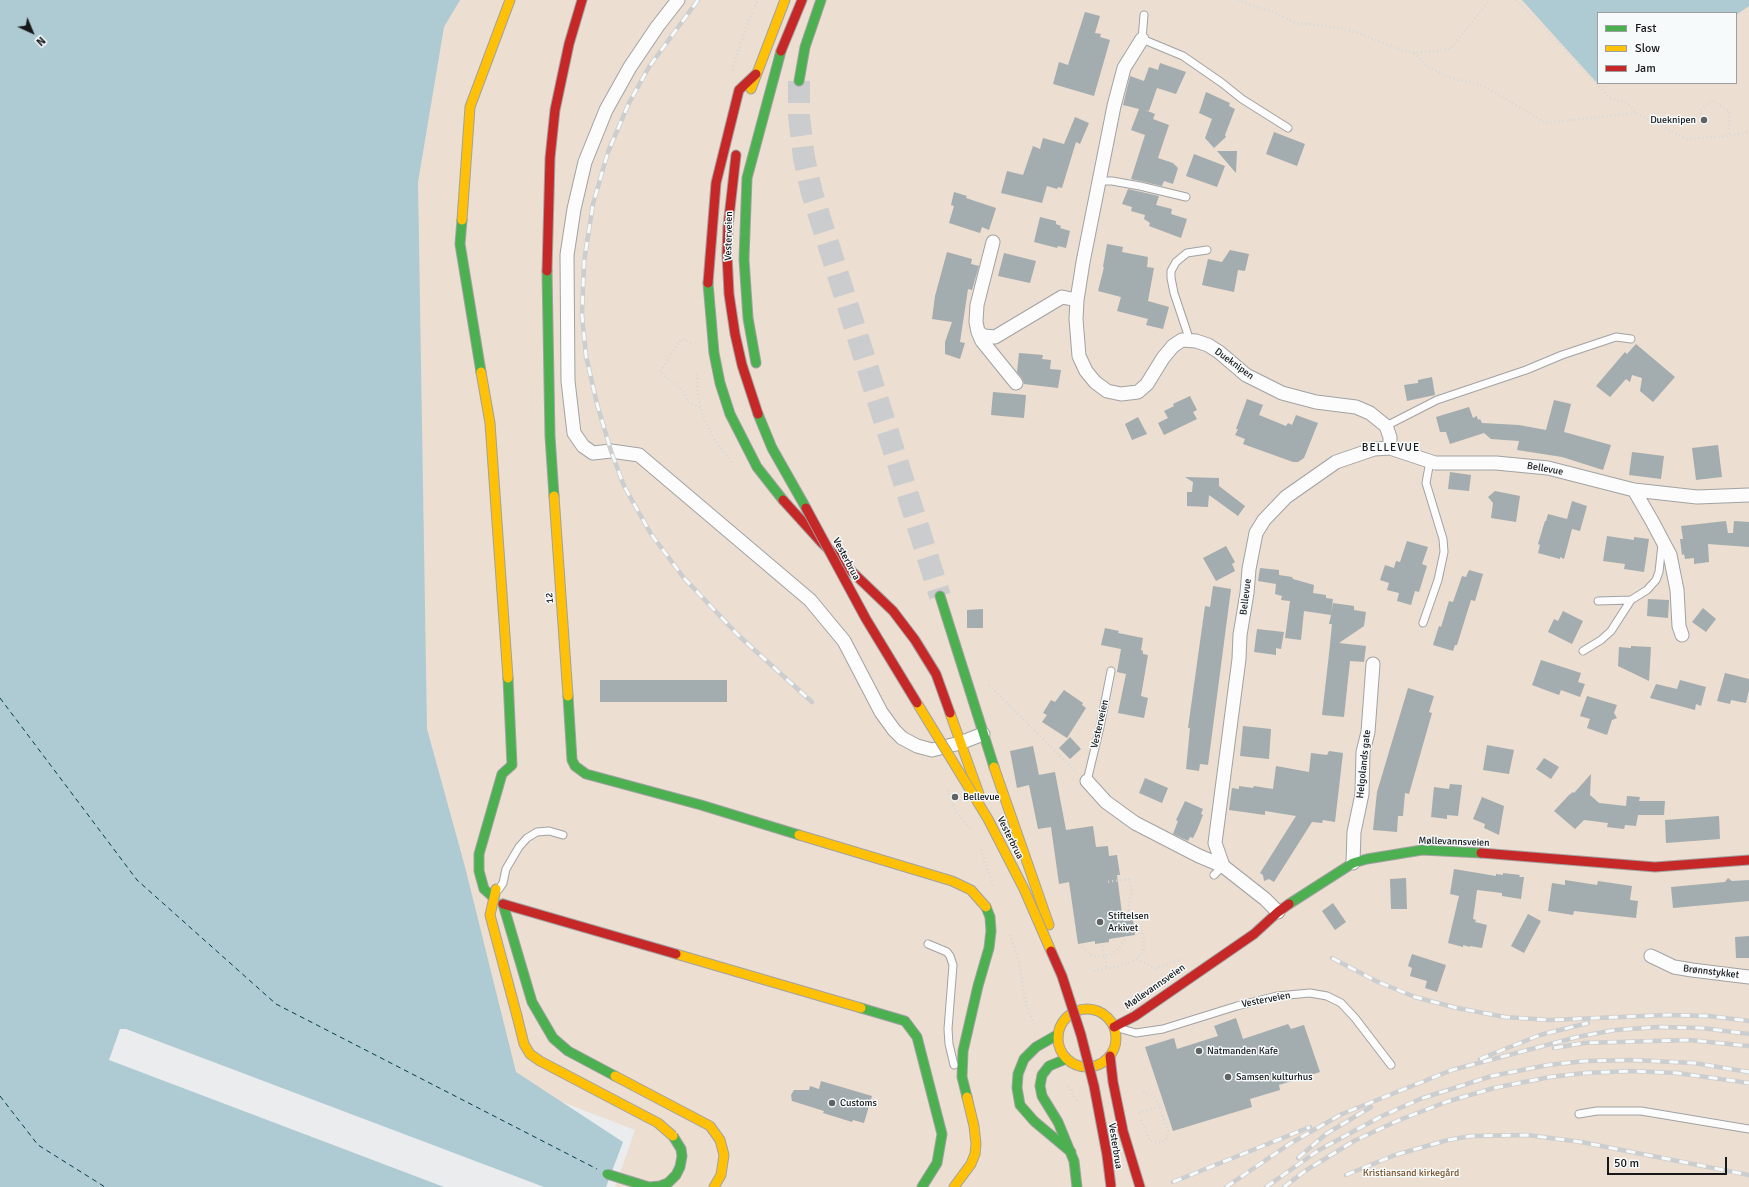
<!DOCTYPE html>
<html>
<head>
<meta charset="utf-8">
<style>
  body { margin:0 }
  #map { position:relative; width:1749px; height:1187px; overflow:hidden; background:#eaeced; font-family:Signika,sans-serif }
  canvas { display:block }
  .legend { position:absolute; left:1597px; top:12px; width:140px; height:72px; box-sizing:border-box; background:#f6fafb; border:1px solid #9da0a1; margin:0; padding:5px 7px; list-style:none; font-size:12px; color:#171819 }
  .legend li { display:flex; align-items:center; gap:8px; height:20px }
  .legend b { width:20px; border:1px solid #9da0a1 }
  .north { position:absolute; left:12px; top:12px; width:40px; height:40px; -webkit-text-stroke:3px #f6fafb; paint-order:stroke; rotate:136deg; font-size:11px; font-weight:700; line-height:16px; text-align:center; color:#171819 }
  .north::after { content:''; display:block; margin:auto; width:14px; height:18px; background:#171819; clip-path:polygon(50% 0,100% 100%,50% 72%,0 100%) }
  .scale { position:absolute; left:1607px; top:1157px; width:120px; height:18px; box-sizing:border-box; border:2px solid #171819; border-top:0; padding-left:5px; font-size:12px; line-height:14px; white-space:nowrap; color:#171819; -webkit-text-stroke:3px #f6fafb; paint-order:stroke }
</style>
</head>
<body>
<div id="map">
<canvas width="1749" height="1187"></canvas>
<ul class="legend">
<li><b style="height:5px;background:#4caf50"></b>Fast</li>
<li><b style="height:5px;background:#ffc107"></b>Slow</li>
<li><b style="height:5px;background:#c62828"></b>Jam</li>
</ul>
<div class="north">N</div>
<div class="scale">50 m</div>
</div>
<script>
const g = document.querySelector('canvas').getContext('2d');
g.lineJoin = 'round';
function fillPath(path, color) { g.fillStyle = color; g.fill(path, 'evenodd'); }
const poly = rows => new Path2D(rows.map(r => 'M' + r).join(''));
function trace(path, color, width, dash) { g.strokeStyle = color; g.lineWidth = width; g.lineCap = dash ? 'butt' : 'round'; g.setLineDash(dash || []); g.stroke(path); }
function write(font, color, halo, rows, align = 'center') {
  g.font = font + ' Signika,sans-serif'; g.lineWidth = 3; g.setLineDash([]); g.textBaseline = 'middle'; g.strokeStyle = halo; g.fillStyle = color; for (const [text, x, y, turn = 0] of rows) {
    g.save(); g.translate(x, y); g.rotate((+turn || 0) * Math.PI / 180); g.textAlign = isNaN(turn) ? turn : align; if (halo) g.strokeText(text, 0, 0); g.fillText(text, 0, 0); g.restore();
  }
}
const green = poly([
  [450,0,1749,0,1749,1187,615,1187,635,1130,508,1081,420,709,402,195,434,31],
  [1598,13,1736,13,1736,83,1598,83]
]);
const water = poly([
  [0,0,460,0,444,27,418,182,427,729,465,867,516,1072,623,1142,606,1187,544,1187,126,1029,120,1029,109,1060,444,1187,0,1187],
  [1522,0,1749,0,1749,6,1736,15,1736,13,1598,13,1597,83]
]);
const ferry = poly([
  [0,698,137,880,276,1004,597,1169],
  [0,1096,38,1145,105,1187]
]);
const building = poly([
  [1085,12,1100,16,1095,33,1101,34,1100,37,1110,40,1094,96,1053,84,1059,62,1068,65],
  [1160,63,1186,72,1176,94,1157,88,1149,111,1145,110,1155,114,1153,119,1169,125,1158,158,1173,163,1178,168,1173,184,1164,181,1162,186,1131,179,1145,135,1131,130,1139,109,1123,105,1130,76,1144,81,1149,67,1158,70],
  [1206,92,1230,103,1229,106,1235,109,1225,135,1226,137,1214,148,1205,138,1212,119,1199,113],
  [1075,117,1089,123,1080,144,1076,142,1062,188,1058,187,1057,189,1047,186,1042,203,1001,193,1007,171,1023,175,1033,146,1040,149,1043,138,1064,144],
  [1274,132,1305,144,1297,166,1266,154],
  [1217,151,1237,151,1236,173],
  [1194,154,1225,166,1217,187,1186,176],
  [1128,189,1159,196,1156,205,1172,209,1171,214,1187,219,1181,238,1149,226,1150,223,1144,219,1145,215,1131,211,1132,207,1122,204],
  [954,192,967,196,966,198,996,208,989,230,982,227,980,233,949,223,954,206,951,205],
  [1040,217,1056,221,1056,224,1061,226,1060,228,1070,231,1066,248,1058,246,1057,248,1034,242],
  [1107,244,1123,247,1122,252,1148,257,1147,267,1154,268,1148,301,1169,307,1163,329,1146,325,1148,319,1117,311,1121,297,1098,291,1104,267,1103,267],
  [1230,250,1249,254,1245,271,1238,270,1234,292,1202,285,1208,259,1222,262],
  [947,252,972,259,971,264,979,266,972,290,968,289,960,342,965,343,960,359,945,354,945,342,952,322,932,319,935,296],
  [1004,253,1036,261,1030,283,998,276],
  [1636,344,1675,377,1653,402,1640,391,1642,378,1632,375,1630,382,1626,379,1610,397,1596,386,1625,352,1627,354],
  [1019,353,1043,355,1042,359,1051,360,1050,369,1061,370,1058,388,1024,384,1022,378,1017,372],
  [1432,377,1435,395,1407,401,1404,385,1418,383,1418,380],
  [993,392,1026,395,1024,418,991,415],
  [1190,396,1197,410,1193,412,1197,419,1164,435,1158,423,1168,418,1164,411,1174,406,1173,404],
  [1247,399,1263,405,1259,415,1286,426,1288,423,1292,425,1296,415,1318,423,1304,458,1298,462,1293,462,1243,444,1245,439,1235,435,1238,429,1236,429],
  [1554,400,1571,404,1564,432,1611,445,1603,470,1562,457,1517,450,1519,441,1491,439,1484,433,1450,444,1446,432,1440,432,1436,417,1469,407,1473,418,1477,416,1478,420,1480,419,1482,423,1519,425,1546,430],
  [1138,417,1147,434,1132,440,1125,424],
  [1718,445,1722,477,1696,480,1692,448],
  [1632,452,1664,456,1661,479,1629,475],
  [1450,472,1471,475,1469,491,1448,489],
  [1185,477,1219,478,1219,486,1245,506,1238,516,1209,495,1208,507,1187,506,1187,492,1192,492,1193,482],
  [1495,491,1520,496,1516,522,1491,518,1493,503,1488,497],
  [1572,501,1587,506,1580,531,1572,529,1564,559,1560,557,1560,559,1538,553,1540,545,1538,544,1545,521,1546,521,1548,514,1567,519],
  [1726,521,1728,533,1733,533,1734,521,1749,522,1749,547,1708,544,1709,562,1694,564,1694,558,1685,559,1684,554,1682,555,1680,539,1683,539,1681,526],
  [1607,536,1634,540,1634,537,1649,539,1644,572,1624,569,1625,564,1603,561],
  [1407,541,1428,547,1422,564,1427,566,1419,592,1415,591,1411,605,1397,601,1399,593,1387,590,1389,583,1380,580,1385,565,1394,568,1396,561,1400,562],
  [1226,546,1235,562,1232,564,1235,571,1216,581,1203,558],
  [1260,568,1279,570,1279,575,1292,577,1293,579,1314,585,1313,593,1326,595,1326,598,1333,599,1331,614,1333,603,1354,606,1354,610,1366,612,1364,626,1339,643,1366,646,1364,662,1350,661,1344,717,1322,715,1329,654,1332,624,1329,624,1331,615,1304,611,1301,640,1285,638,1290,601,1281,600,1282,596,1275,594,1276,584,1258,581],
  [1469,570,1483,574,1475,601,1471,600,1457,645,1455,645,1453,651,1433,645,1439,626,1441,627,1449,601,1453,602,1462,576,1466,577],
  [1213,586,1231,589,1208,765,1200,764,1199,771,1186,769,1190,728,1188,728,1205,606,1210,607],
  [1648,599,1669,600,1668,618,1647,616],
  [1703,608,1716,619,1706,632,1692,622],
  [983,609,983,628,967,628,967,610],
  [1563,611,1583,621,1572,644,1548,632,1554,619,1558,621],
  [1105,628,1119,631,1118,633,1143,638,1141,650,1143,651,1143,654,1148,655,1141,696,1148,698,1144,718,1118,713,1126,674,1117,672,1121,649,1101,645],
  [1257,629,1284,632,1281,649,1276,648,1276,655,1254,652],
  [1631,646,1651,647,1649,681,1618,666,1619,647,1631,648],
  [1541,660,1581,673,1578,682,1585,684,1580,697,1561,690,1559,695,1532,685],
  [1725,673,1749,679,1749,690,1746,703,1731,700,1730,704,1717,701],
  [600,680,727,680,727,702,600,702],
  [1680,680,1706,687,1701,706,1696,704,1695,710,1650,698,1656,684,1677,689],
  [1408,688,1434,696,1429,712,1432,713,1409,794,1405,793,1403,816,1398,816,1397,832,1373,830,1377,792],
  [1064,690,1083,703,1082,705,1086,708,1067,738,1042,722,1047,715,1043,713,1051,700,1055,702],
  [1587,696,1617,705,1614,713,1617,718,1612,720,1607,735,1587,728,1590,719,1580,716],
  [1243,726,1271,729,1269,759,1240,756],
  [1070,737,1081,749,1070,759,1059,748],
  [1487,745,1514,750,1509,774,1483,770],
  [1033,746,1039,775,1055,772,1066,830,1093,826,1096,847,1108,846,1109,856,1117,855,1120,875,1117,875,1123,921,1133,920,1135,935,1109,939,1109,942,1095,944,1095,941,1078,944,1069,882,1059,884,1051,827,1038,829,1029,785,1017,788,1010,751],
  [1329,751,1343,753,1335,822,1323,820,1322,823,1312,822,1274,882,1269,879,1264,881,1263,875,1260,873,1296,816,1265,811,1265,815,1229,810,1232,788,1239,789,1239,786,1253,788,1254,786,1273,789,1276,766,1309,772,1311,753,1327,755],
  [1544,758,1559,767,1551,779,1536,769],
  [1591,774,1590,795,1599,803,1626,806,1627,796,1640,797,1639,801,1665,801,1664,815,1638,815,1636,826,1625,825,1624,829,1607,827,1608,823,1584,820,1575,829,1554,811,1569,795,1573,792,1574,793],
  [1145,778,1168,788,1162,803,1139,793],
  [1450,784,1462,785,1458,816,1447,815,1447,819,1431,817,1434,787,1449,789],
  [1482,797,1504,806,1499,835,1484,828,1485,824,1473,819],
  [1185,801,1203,809,1201,814,1203,815,1197,830,1193,838,1190,837,1188,841,1173,834,1178,821,1176,820],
  [1719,816,1720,839,1666,843,1665,820],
  [1454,869,1496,876,1496,874,1503,875,1503,873,1520,875,1519,877,1524,877,1521,899,1502,896,1502,893,1477,890,1473,919,1476,920,1475,922,1487,925,1482,948,1470,946,1470,947,1463,945,1463,947,1448,943,1459,896,1450,894],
  [1406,878,1407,909,1391,909,1390,879],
  [1728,878,1732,881,1749,880,1749,901,1673,908,1671,887,1725,882],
  [1565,880,1597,885,1598,881,1632,886,1630,900,1638,901,1636,918,1574,911,1573,915,1548,911,1552,883,1565,885],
  [1333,903,1346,922,1335,930,1322,911],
  [1528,914,1541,921,1524,953,1511,946],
  [1749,936,1749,958,1736,958,1735,937],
  [1412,954,1446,965,1437,992,1425,988,1427,981,1410,976,1412,968,1408,966],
  [1236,1018,1243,1039,1288,1024,1291,1029,1304,1025,1320,1072,1279,1085,1280,1090,1250,1099,1252,1107,1173,1131,1145,1047,1174,1038,1177,1049,1218,1036,1214,1026],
  [821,1081,872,1096,864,1123,853,1120,852,1122,823,1113,824,1111,792,1101,791,1095,794,1090,809,1090,810,1086,819,1089]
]);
const highwayTunnel = poly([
  [799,81,799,116,804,158,812,193,940,596]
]);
const path = poly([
  [1238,0,1275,13,1296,23,1338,28,1358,33,1401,50,1414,53,1450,49,1490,0],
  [1516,0,1560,44,1610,98,1628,103,1636,113,1686,139,1729,136,1749,132],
  [1414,53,1427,66,1448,77,1483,86,1546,123,1636,113],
  [732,70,748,22,758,0],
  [1701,118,1700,111,1708,103,1713,101,1729,111,1729,136],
  [695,344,681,339,660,372,683,391,688,402,701,408],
  [697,374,698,396,703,416,714,439,731,462],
  [989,685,1077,773],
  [947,790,956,812,970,828],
  [981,850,993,885],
  [1010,935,1019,962,1026,1004,1035,1026],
  [1102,946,1107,968],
  [1082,947,1091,955,1096,957,1110,955,1117,950,1120,947,1126,938,1127,929,1139,924],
  [1137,959,1155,968,1183,959,1187,960],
  [1094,971,1115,967,1132,962,1142,954,1144,945,1142,929,1129,910,1129,902,1132,891,1129,879,1107,882],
  [1068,1086,1077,1101],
  [1139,1113,1160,1106],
  [1141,1120,1150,1141,1157,1143,1162,1142,1166,1139,1168,1131,1159,1105,1155,1098,1143,1092]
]);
const lane = poly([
  [1144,15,1142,39,1183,56,1222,83,1242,99,1288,128],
  [1098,181,1112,181,1140,186,1186,197],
  [1190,341,1174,293,1171,278,1171,271,1176,262,1187,253,1207,250],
  [1386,426,1437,400,1526,370,1562,355,1616,337,1631,339],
  [1598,601,1631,600,1647,590,1656,580,1659,572,1662,544],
  [1423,623,1438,580,1444,552,1443,539,1426,483,1430,461],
  [1583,651,1601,640,1611,631,1631,600],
  [1087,781,1100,727,1111,671],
  [1214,875,1223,866],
  [499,889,503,883,506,869,519,847,527,838,537,832,549,831,563,835],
  [928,944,947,952,950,956,953,965,948,1029,949,1044,954,1065],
  [1118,1028,1136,1033,1163,1029,1237,1006,1277,996,1310,993,1327,996,1341,1003,1355,1018,1391,1065],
  [1579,1114,1597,1111,1641,1111,1749,1129]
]);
const street = poly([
  [678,0,657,27,630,67,606,110,585,162,574,209,567,255,568,381,574,433,583,446,593,453,611,451,639,455,810,600,844,641,881,712,894,730,902,738,917,746,932,750,960,743,983,734],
  [1142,39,1124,68,1114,106,1083,262,1077,300,1076,319,1079,356,1086,371,1095,382,1107,391,1121,394,1138,392,1147,384,1163,358,1173,346,1182,340,1196,341,1208,345,1219,352,1246,375,1282,393,1316,402,1356,407,1370,413,1386,426,1390,437,1390,448],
  [993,242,977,305,976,322,978,332,984,336,995,337,1062,297,1077,300],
  [978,332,982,341,1016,383],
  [1634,490,1652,521,1670,555,1677,590,1679,626,1682,635],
  [1087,781,1106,802,1135,823,1199,856,1223,866],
  [1353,863,1354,832,1362,794,1363,752,1368,732,1373,664],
  [1278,912,1265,899,1223,866,1215,843,1239,659,1240,635,1247,593,1249,569,1256,533,1264,520,1286,497,1336,462,1374,449,1390,448,1435,463,1496,463,1548,468,1634,490,1697,497,1749,495],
  [1651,956,1674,967,1692,970,1749,977]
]);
const fast = poly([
  [799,81,805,47,821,0],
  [462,220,460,244,481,372],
  [547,271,550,436,554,496],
  [708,283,714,353,720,383,730,414,757,467,783,500],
  [756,363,748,318,744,259,747,178,781,51],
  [758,414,772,448,806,508],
  [940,596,994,767],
  [568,696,572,760,575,766,586,774,701,805,799,835],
  [494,898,484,889,479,871,479,854,502,774,512,765,508,678],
  [503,904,532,1002,553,1038,568,1051,615,1076],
  [1289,904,1353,863,1367,859,1422,850,1481,853],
  [861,1008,905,1021,917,1037,942,1134,937,1163,922,1187],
  [1057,1035,1036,1047,1024,1059,1018,1074,1017,1088,1020,1105,1034,1121,1071,1152],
  [1066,1059,1049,1066,1042,1075,1040,1086,1042,1096,1058,1122,1074,1161,1077,1187],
  [967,1097,962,1077,963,1051,978,986,989,948,991,931,990,917,986,907]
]);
const slow = poly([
  [751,89,785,0],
  [462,220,470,107,510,0],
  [481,372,490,423,508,678],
  [554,496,568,696],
  [950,713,979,794],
  [994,767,1049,925],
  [799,835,952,881,971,890,986,907],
  [496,889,490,915,517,1016],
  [676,954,861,1008],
  '1058 1038a29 29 0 1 1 58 0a29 29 0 1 1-58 0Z',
  [615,1076,710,1126,720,1140,724,1155,721,1175,714,1187],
  [954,1187,971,1164,975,1154,976,1144,974,1126,967,1097]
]);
const jam = poly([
  [781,51,802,0],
  [736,155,728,226,727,254,729,294,735,334,742,365,758,414],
  [547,271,550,158,555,110,569,44,582,0],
  [708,283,716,183,739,90,756,74],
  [783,500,822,543,893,611,915,640,936,674,950,713],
  [1481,853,1655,867,1749,860],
  [503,904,676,954],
  [1114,1027,1135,1016,1254,934,1278,912,1289,904],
  [1110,1056,1113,1082,1123,1131,1140,1187]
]);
const rail = poly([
  [698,0,649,67,629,103,608,152,593,204,584,262,582,315,586,356,597,404,611,451,624,486,651,534,684,578,738,635,812,702],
  [1332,958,1376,981,1415,997,1457,1008,1505,1017,1549,1020,1668,1015,1709,1016,1749,1021],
  [1554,1048,1584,1043,1689,1040,1749,1046],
  [1480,1059,1540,1035,1588,1023],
  [1298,1158,1326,1134,1371,1107],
  [1346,1175,1395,1155,1448,1140,1471,1136,1527,1135,1581,1142,1749,1175],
  [1173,1182,1310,1127],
  [1226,1187,1291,1143,1342,1114,1452,1070,1577,1037,1615,1030,1659,1027,1702,1028,1749,1034],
  [1266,1187,1319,1150,1382,1116,1420,1099,1492,1076,1548,1065,1585,1061,1633,1060,1694,1063,1749,1072],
  [1284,1187,1305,1171,1354,1141,1397,1121,1446,1102,1494,1088,1550,1077,1585,1073,1631,1071,1677,1073,1749,1083]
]);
const fastBridge = poly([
  [607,1174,649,1187,660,1186,668,1183,676,1175,680,1167,682,1156,681,1149,673,1136]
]);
const slowBridge = poly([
  [917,703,988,819,1024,889,1051,951],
  [517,1016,524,1044,530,1054,540,1061,658,1123,673,1136]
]);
const jamBridge = poly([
  [806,508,866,619,917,703],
  [1051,951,1062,976,1081,1035,1094,1086,1107,1155,1111,1187]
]);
const markers = [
  [1704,120,4,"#616263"],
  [955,797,4,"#616263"],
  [1100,922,4,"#616263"],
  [1199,1051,4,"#616263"],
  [1228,1077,4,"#616263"],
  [832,1103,4,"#616263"]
];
const poiNames = [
  ["Dueknipen",1696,120,"right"],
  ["Bellevue",963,797],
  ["Stiftelsen",1108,916],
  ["Arkivet",1108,928],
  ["Natmanden Kafe",1207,1051],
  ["Samsen kulturhus",1236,1077],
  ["Customs",840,1103]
];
const streetNames = [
  ["Vesterveien",729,236,-89],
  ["Dueknipen",1234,364,36],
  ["Bellevue",1545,469,10],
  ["Vesterbrua",846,559,62],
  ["Bellevue",1246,597,-83],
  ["12",550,598,-94],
  ["Vesterveien",1100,724,-77],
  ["Helgolands gate",1364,764,-84],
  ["Vesterbrua",1010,838,63],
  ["Møllevannsveien",1454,842,2],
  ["Brønnstykket",1711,972,7],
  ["Møllevannsveien",1155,987,-35],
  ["Vesterveien",1266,1000,-11],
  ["Vesterbrua",1115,1146,81]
];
const parkNames = [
  ["Kristiansand kirkegård",1411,1173]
];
const neighbourhoodNames = [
  ["BELLEVUE",1391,448]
];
fillPath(green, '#ecded1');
fillPath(water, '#aecad3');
trace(ferry, '#003e4c', 1, [5, 4]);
fillPath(building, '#a3acae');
trace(highwayTunnel, '#cacccd', 22, [22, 11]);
trace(lane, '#a1a2a3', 9);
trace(street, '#a1a2a3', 15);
trace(fast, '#a1a2a3', 11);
trace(slow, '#a1a2a3', 11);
trace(jam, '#a1a2a3', 11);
trace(path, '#d6d8d8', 2.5, [1, 3]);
trace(lane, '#fcfcfc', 7);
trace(street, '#fcfcfc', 13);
trace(fast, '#4caf50', 9);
trace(slow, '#ffc107', 9);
trace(jam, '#c62828', 9);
trace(rail, '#cccdce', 4.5);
trace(rail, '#f6fafb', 3, [9]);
trace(fastBridge, '#a1a2a3', 11, []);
trace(slowBridge, '#a1a2a3', 11, []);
trace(jamBridge, '#a1a2a3', 11, []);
trace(fastBridge, '#4caf50', 9);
trace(slowBridge, '#ffc107', 9);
trace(jamBridge, '#c62828', 9);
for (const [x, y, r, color] of markers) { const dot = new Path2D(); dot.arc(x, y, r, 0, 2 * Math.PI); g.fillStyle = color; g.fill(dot); trace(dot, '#f6fafb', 1.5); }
write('10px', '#171819', '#f6fafb', poiNames, 'left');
write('10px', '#171819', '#f6fafb', streetNames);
write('10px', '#744e24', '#f6fafb', parkNames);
g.letterSpacing = '1px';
write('11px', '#171819', '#f6fafb', neighbourhoodNames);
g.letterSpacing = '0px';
</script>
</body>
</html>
